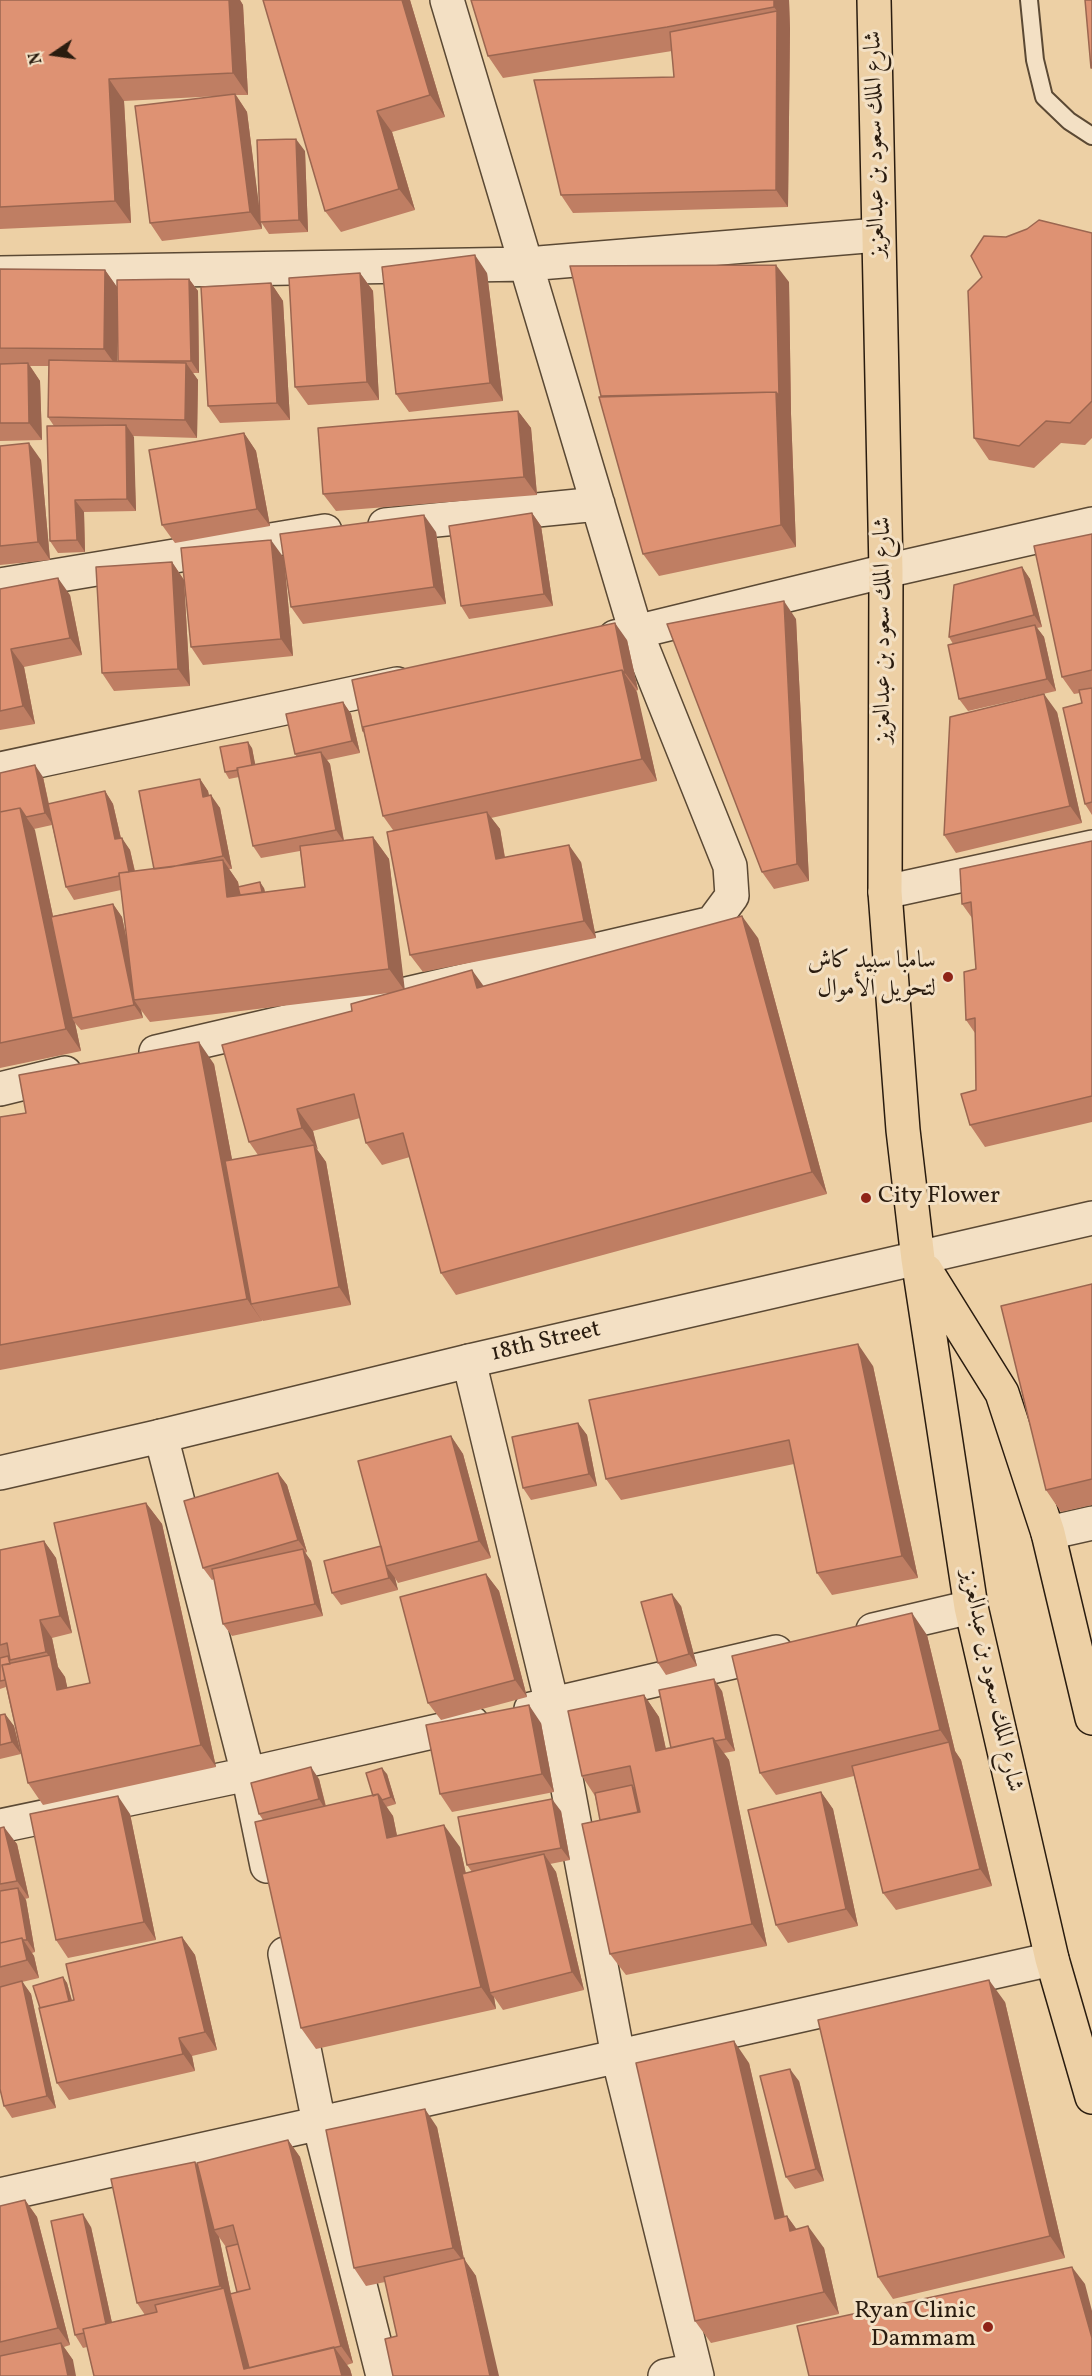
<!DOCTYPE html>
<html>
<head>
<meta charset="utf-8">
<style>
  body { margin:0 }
  #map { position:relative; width:1092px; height:2376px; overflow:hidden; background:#edd0a5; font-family:Vollkorn,serif }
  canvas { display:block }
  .north { position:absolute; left:24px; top:24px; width:60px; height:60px; -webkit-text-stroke:4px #f3e0c4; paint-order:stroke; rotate:257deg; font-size:16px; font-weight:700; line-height:24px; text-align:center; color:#2a1c0f }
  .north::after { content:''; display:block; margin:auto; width:21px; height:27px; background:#2a1c0f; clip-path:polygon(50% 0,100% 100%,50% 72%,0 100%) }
</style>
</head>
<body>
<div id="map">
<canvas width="1092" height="2376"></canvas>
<div class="north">N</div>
</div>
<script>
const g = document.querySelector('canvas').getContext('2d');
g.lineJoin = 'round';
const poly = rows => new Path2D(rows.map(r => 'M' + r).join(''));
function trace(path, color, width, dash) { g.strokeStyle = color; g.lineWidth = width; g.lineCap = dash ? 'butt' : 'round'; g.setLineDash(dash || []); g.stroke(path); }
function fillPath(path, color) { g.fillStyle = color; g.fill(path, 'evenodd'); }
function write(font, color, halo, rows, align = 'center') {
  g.font = font + ' Vollkorn,Amiri,serif'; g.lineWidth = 6; g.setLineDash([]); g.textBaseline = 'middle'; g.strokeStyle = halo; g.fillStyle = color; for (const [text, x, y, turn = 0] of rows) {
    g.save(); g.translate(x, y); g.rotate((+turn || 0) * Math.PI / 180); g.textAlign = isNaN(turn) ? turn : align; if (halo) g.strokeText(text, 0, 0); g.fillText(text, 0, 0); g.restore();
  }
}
const service = poly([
  [1029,0,1035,60,1044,97,1069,121,1092,136]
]);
const minor = poly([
  [0,273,527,264,878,235],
  [385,525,598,504],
  [0,585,325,531],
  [615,637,886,571],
  [0,769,397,684],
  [885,892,1092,847],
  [156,1052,712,923,732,896,730,866,636,632,447,0],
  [0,1089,65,1073],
  [469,1361,552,1704,618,2056,697,2376],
  [161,1436,248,1774,267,1866],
  [1048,1533,1092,1523],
  [873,1630,971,1607],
  [531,1709,776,1652],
  [0,1826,248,1774,472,1723],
  [285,1954,319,2123,383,2376],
  [0,2195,1052,1959],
  [665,2376,695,2370]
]);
const tertiary = poly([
  [886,571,1092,524],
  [0,1473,161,1436,469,1361,1092,1218]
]);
const primary = poly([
  [874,0,886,571,885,892,903,1130,918,1259,971,1607,1052,1959,1092,2097],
  [926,1271,1002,1393,1048,1533,1092,1718]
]);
const wall = poly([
  [0,0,240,0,243,5,248,95,236,95,247,112,260,216,305,151,308,232,269,234,261,222,262,229,162,241,150,223,219,96,124,101,131,223,0,229],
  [410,0,445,117,392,132,415,210,341,232,325,211],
  [789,0,790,29,788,207,573,213,561,195,674,77,672,51,503,78,488,56],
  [1092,233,1092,438,1085,445,1061,443,1034,468,989,460,974,438,982,277],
  [0,269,105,270,117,287,117,361,118,361,189,279,198,291,199,373,193,373,198,380,197,438,133,436,136,511,84,512,85,552,58,553,50,541,54,426,48,417,49,366,30,366,40,381,42,440,0,441],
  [360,273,373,291,379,400,308,405,295,387],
  [487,273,503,401,409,412,396,394],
  [789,282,791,414,796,547,659,576,643,554,601,396],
  [271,283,283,301,290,420,220,423,208,406],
  [518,411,531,428,537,495,336,511,323,494],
  [244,433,256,451,270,526,175,543,162,525],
  [0,446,41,460,50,560,0,565],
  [532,513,541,526,553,606,469,619,461,606],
  [436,532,446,604,303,624,291,607,284,558,293,656,203,665,191,647,284,558],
  [1092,534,1092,815,1085,804,1082,703,1080,693,1074,694,1062,677],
  [172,562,184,580,190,686,114,691,102,673],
  [1022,567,1030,579,1042,627,1037,628,1044,637,1056,691,968,711,959,699,953,644,949,637],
  [0,589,70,595,82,655,24,667,35,724,0,730],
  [796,619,809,881,774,889,762,872],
  [627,640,638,690,636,691,657,781,491,818,500,829,505,857,581,862,596,938,423,972,410,955,393,830,383,816,364,733,363,731],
  [343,702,351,714,360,753,327,760,330,764,344,840,373,837,389,859,404,989,484,986,758,938,827,1194,456,1295,441,1273,410,1157,382,1165,366,1143,360,1118,313,1131,317,1150,326,1162,351,1305,263,1321,262,1320,262,1321,0,1370,0,1117,26,1113,214,1064,232,1160,258,1155,249,1142,352,1011,389,993,150,1022,141,1010,143,1018,81,1030,75,1023,81,1051,0,1068,0,773,43,777,49,804,105,791,113,804,121,838,130,850,135,871,154,869,200,779,208,791,209,796,220,808,232,869,229,869,238,882,239,886,264,888,265,892,305,887,300,851,261,858,253,846,239,777,229,779,225,772,252,748,255,765,297,757,295,754],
  [52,825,66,887,74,900,121,890,128,945,122,917,113,904,53,916,34,829],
  [1057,712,1082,823,956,853,944,835],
  [1092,841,1092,1122,985,1147,970,1125,976,1090,975,1033,966,1020,976,969,972,918,962,904],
  [1092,1284,1092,1505,1061,1512,1046,1490],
  [873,1366,918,1578,832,1595,817,1573,794,1464,621,1500,606,1479],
  [578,1423,587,1435,597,1486,531,1500,523,1488],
  [451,1436,463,1454,491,1558,398,1583,395,1578,398,1590,341,1605,332,1593,381,1546],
  [278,1473,287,1485,307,1552,305,1553,311,1561,323,1616,232,1636,223,1624,214,1579,212,1580,203,1568],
  [146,1503,162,1524,216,1767,43,1805,28,1783,6,1687,0,1689,0,1550,44,1541,56,1558,72,1633,52,1638,58,1667,65,1677,67,1688,90,1683],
  [486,1574,499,1591,527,1697,441,1720,428,1703],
  [681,1606,697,1666,666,1675,658,1663],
  [927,1635,955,1751,961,1760,992,1886,896,1910,883,1893,854,1776,776,1795,760,1773],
  [722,1691,735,1751,724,1753,729,1760,767,1946,626,1975,610,1954,600,1820,595,1796,582,1776,644,1695,659,1717,666,1749,671,1748],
  [5,1714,14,1726,21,1754,0,1759,0,1715],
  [541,1723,554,1792,452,1812,440,1794],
  [387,1774,396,1804,386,1807,393,1816,397,1836,460,1847,466,1874,472,1872,467,1865,561,1811,570,1860,550,1864,556,1872,584,1990,503,2010,494,1997,496,2009,316,2049,301,2028,263,1820,259,1814,319,1779,326,1806,373,1796],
  [821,1792,833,1809,858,1926,788,1943,776,1925],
  [130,1814,156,1940,68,1958,56,1940],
  [0,1828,17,1844,29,1898,25,1899,26,1900,35,1952,32,1953,34,1956,39,1978,22,1982,31,1994,56,2108,12,2118,4,2106,0,2089],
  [182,1937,195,1955,217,2050,192,2056,195,2071,69,2100,57,2083,63,1977,67,1983,72,2000,74,2000],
  [1005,2002,1065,2258,893,2299,878,2277],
  [749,2063,785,2217,787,2216,796,2229,824,2248,839,2314,711,2343,695,2321],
  [799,2081,824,2181,795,2189,786,2177],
  [437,2127,464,2259,476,2276,397,2336,385,2282,366,2286,354,2268],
  [288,2140,300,2157,353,2363,347,2365,350,2369,352,2376,94,2376,87,2347,83,2348,75,2335,91,2227,112,2323,145,2315,137,2303,195,2162,197,2165],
  [219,2237,226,2247,237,2292,231,2294],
  [25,2200,37,2217,70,2345,64,2347,73,2360,0,2376,0,2206]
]);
const shadedWall = poly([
  [229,0,240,0,243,5,248,95,233,73],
  [402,0,410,0,445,117,430,95],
  [774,0,789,0,790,29,788,207,776,190,777,11,774,7],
  [109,79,124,101,131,223,115,201],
  [235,94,247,112,262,229,250,212],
  [377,111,392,132,415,210,399,189],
  [296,139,305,151,308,232,299,220],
  [475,255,487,273,503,401,490,383],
  [776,265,789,282,791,414,796,547,781,525,776,392],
  [105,270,117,287,117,367,104,349],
  [360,273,373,291,379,400,367,382],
  [189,279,198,291,199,373,191,361],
  [271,283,283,301,290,420,277,403],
  [28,363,40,381,42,440,29,423],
  [186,363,198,380,197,438,185,420],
  [518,411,531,428,537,495,524,477],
  [126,425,134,437,136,511,127,499],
  [244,433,256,451,270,526,257,509],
  [29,443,41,460,50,560,38,542],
  [75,500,84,512,85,552,77,540],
  [532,513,541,526,553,606,544,594],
  [424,515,436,532,446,604,434,587],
  [271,540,284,558,293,656,281,639],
  [172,562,184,580,190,686,178,669],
  [1022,567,1030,579,1042,627,1034,615],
  [58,578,70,595,82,655,70,638],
  [784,601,796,619,809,881,797,864],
  [615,623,627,640,638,690,625,673],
  [1035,625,1044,637,1056,691,1047,679],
  [11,649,24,667,35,724,23,706],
  [622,670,637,692,657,781,642,759],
  [1044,694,1057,712,1082,823,1070,806],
  [343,702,351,714,360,753,352,741],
  [248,742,252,748,257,773,253,767],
  [321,752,330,764,344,842,336,830],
  [35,765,43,777,53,825,45,813],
  [200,779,208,791,212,809,203,797],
  [105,791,113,804,124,852,115,839],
  [211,795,220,808,232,869,223,856],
  [20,808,35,830,74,1017,72,1018,75,1023,81,1051,66,1029],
  [487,812,500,829,508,877,496,859],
  [373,837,389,859,405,991,389,969],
  [122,838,130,850,138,886,129,874],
  [569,845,581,862,596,938,584,921],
  [223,860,238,882,243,918,227,897],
  [260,882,264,888,269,911,265,905],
  [113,904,122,917,139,1000,134,1000,141,1010,143,1018,134,1005],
  [742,916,758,938,827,1194,812,1172],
  [472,970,488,992,477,988],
  [199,1042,214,1064,259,1302,251,1304,262,1321,247,1299],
  [297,1109,313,1131,318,1150,302,1128],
  [314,1145,326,1162,351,1305,339,1287],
  [858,1344,873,1366,918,1578,902,1556],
  [578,1423,587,1435,597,1486,589,1474],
  [451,1436,463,1454,491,1558,479,1541],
  [278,1473,287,1485,307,1552,298,1540],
  [146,1503,162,1524,216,1767,201,1745],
  [44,1541,56,1558,72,1633,60,1616],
  [303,1549,311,1561,323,1616,315,1604],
  [386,1566,395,1578,398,1590,389,1578],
  [486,1574,499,1591,527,1697,515,1680],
  [672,1594,681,1606,697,1666,689,1654],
  [912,1613,927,1635,955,1751,961,1760,992,1886,980,1869,949,1743,940,1730],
  [40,1620,52,1638,58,1667,65,1677,73,1712,57,1690,50,1657,46,1652],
  [714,1679,722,1691,735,1751,726,1739],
  [644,1695,659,1717,671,1773,656,1751],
  [529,1705,541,1723,554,1792,542,1774],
  [5,1714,14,1726,21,1754,12,1742],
  [713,1738,729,1760,767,1946,752,1924],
  [311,1767,319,1779,327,1812,319,1799],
  [382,1768,387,1774,396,1804,391,1797],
  [632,1785,637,1792,645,1833,640,1827],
  [821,1792,833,1809,858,1926,846,1909],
  [378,1794,393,1816,402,1860,387,1838],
  [118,1796,130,1814,156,1940,144,1922],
  [552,1799,561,1811,570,1860,561,1848],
  [444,1825,460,1847,492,1992,490,1993,494,1997,496,2009,481,1987],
  [4,1827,17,1844,29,1898,17,1881],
  [544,1854,556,1872,584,1990,572,1972],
  [18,1888,26,1900,35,1952,27,1940],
  [182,1937,195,1955,217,2050,205,2032],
  [22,1938,34,1956,39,1978,27,1960],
  [63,1977,67,1983,76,2016,71,2009],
  [989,1980,1005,2002,1065,2258,1050,2236],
  [22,1981,31,1994,56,2108,47,2096],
  [179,2038,192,2056,195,2071,183,2054],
  [734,2041,749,2063,790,2241,775,2219],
  [790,2069,799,2081,824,2181,816,2169],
  [425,2109,437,2127,464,2259,476,2276,499,2376,490,2376,466,2265,453,2248],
  [288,2140,300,2157,353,2363,341,2346],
  [195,2162,207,2179,214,2230,219,2237,232,2299,254,2368,244,2369,225,2293,220,2286],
  [25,2200,37,2217,70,2345,58,2328],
  [83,2214,91,2227,116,2341,107,2328],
  [787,2216,803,2238,790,2231],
  [808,2226,824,2248,839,2314,824,2292],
  [1072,2267,1085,2284,1092,2311,1092,2338],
  [61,2343,73,2360,76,2376,68,2376],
  [334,2347,350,2369,352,2376,342,2376]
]);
const building = poly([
  [0,0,229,0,233,73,109,79,115,201,0,207,0,0],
  [263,0,402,0,430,95,377,111,399,189,325,211,263,0],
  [471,0,774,0,774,7,667,27,488,56,471,0],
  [1085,0,1092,0,1092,68,1091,68,1085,0],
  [777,11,776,190,561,195,534,80,674,77,670,32,777,11],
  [235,94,250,212,150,223,135,106,235,94],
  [296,139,299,220,260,222,257,140,296,139],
  [1039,220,1092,233,1092,401,1070,423,1046,421,1019,446,974,438,968,291,982,277,971,256,984,236,1006,237,1027,229,1039,220],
  [475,255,490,383,396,394,382,267,475,255],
  [776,265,779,396,776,392,601,396,570,266,776,265],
  [0,269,105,270,104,349,0,348,0,269],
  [360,273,367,382,295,387,289,278,360,273],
  [189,279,191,361,118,361,117,280,189,279],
  [271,283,277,403,208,406,201,287,271,283],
  [49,360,186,363,185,420,48,417,49,360],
  [28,363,29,423,0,423,0,364,28,363],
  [776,392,781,525,643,554,599,397,776,392],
  [518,411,524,477,323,494,318,428,518,411],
  [126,425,127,499,75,500,77,540,50,541,47,426,126,425],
  [244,433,257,509,162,525,149,450,244,433],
  [29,443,38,542,0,546,0,446,29,443],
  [532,513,544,594,461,606,449,526,532,513],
  [424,515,434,587,291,607,280,534,424,515],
  [1092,534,1092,670,1062,677,1034,546,1092,534],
  [271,540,281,639,191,647,181,548,271,540],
  [172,562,178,669,102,673,96,567,172,562],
  [1022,567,1034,615,949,637,954,585,1022,567],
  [58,578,70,638,11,649,23,706,0,711,0,589,58,578],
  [784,601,797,864,762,872,667,624,784,601],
  [615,623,625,673,624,673,622,670,363,727,364,730,363,731,352,680,615,623],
  [1035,625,1047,679,959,699,948,645,1035,625],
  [622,670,642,759,383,816,363,727,622,670],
  [1092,688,1092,802,1085,804,1063,708,1082,703,1079,690,1092,688],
  [1044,694,1070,806,944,835,950,717,1044,694],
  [343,702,352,741,295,754,286,714,343,702],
  [248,742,252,765,237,768,238,770,225,772,220,747,248,742],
  [321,752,336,830,253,846,237,768,321,752],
  [35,765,45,813,26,817,20,808,0,812,0,773,35,765],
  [200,779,203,797,211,795,223,856,171,867,154,869,139,791,200,779],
  [105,791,115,839,122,838,129,872,119,873,119,876,66,887,48,804,105,791],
  [20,808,66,1029,0,1043,0,812,20,808],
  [487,812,496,859,569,845,584,921,410,955,387,832,487,812],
  [373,837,389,969,134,1000,119,873,223,860,227,897,305,887,300,846,373,837],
  [1092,841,1092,1096,970,1125,961,1094,976,1090,975,1018,966,1020,964,972,976,969,971,902,962,904,960,869,1092,841],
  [260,882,262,892,240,895,238,887,260,882],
  [113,904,134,1005,72,1018,51,917,113,904],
  [742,916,812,1172,441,1273,403,1133,366,1143,354,1094,297,1109,302,1128,249,1142,222,1045,352,1011,351,1004,472,970,477,988,742,916],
  [199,1042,247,1299,0,1345,0,1117,26,1113,19,1075,199,1042],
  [314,1145,339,1287,251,1304,225,1161,314,1145],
  [1092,1284,1092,1479,1046,1490,1001,1306,1092,1284],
  [858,1344,902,1556,817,1573,789,1440,606,1479,589,1400,858,1344],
  [578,1423,589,1474,523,1488,512,1437,578,1423],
  [451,1436,479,1541,386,1566,358,1461,451,1436],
  [278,1473,298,1540,203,1568,184,1501,278,1473],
  [146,1503,201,1745,28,1783,2,1665,50,1655,57,1690,90,1683,54,1523,146,1503],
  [44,1541,60,1616,40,1620,46,1652,10,1660,7,1643,0,1645,0,1550,44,1541],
  [381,1546,389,1578,332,1593,324,1561,381,1546],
  [303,1549,315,1604,223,1624,212,1569,303,1549],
  [486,1574,515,1680,428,1703,400,1597,486,1574],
  [672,1594,689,1654,658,1663,641,1602,672,1594],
  [912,1613,940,1730,760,1773,732,1656,912,1613],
  [8,1656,10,1664,2,1665,5,1680,0,1681,0,1658,8,1656],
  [714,1679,726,1739,715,1741,713,1738,671,1748,659,1690,714,1679],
  [644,1695,656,1751,713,1738,752,1924,610,1954,582,1824,640,1812,630,1766,582,1776,568,1711,644,1695],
  [529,1705,542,1774,440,1794,426,1725,529,1705],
  [5,1714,12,1742,0,1745,0,1715,5,1714],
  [949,1742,980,1869,883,1893,852,1766,949,1742],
  [311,1767,319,1799,259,1814,251,1783,311,1767],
  [382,1768,391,1797,382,1800,378,1794,373,1796,366,1773,382,1768],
  [632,1785,638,1812,600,1820,595,1793,632,1785],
  [821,1792,846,1909,776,1925,748,1810,821,1792],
  [378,1794,387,1838,444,1825,481,1987,301,2028,255,1822,378,1794],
  [118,1796,144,1922,56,1940,30,1814,118,1796],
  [552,1799,561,1848,467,1865,458,1817,552,1799],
  [4,1827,17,1881,0,1884,0,1828,4,1827],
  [544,1854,572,1972,490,1993,462,1874,544,1854],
  [18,1888,27,1940,23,1940,22,1938,0,1943,0,1891,18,1888],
  [182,1937,205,2032,179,2038,183,2054,57,2083,39,2008,74,2000,66,1964,182,1937],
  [22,1938,27,1960,0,1967,0,1943,22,1938],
  [63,1977,69,2001,40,2008,33,1986,63,1977],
  [989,1980,1050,2236,878,2277,818,2020,989,1980],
  [22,1981,47,2096,4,2106,0,2089,0,1987,22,1981],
  [734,2041,775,2219,787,2216,790,2231,808,2226,824,2292,695,2321,636,2063,734,2041],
  [790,2069,816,2169,786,2177,760,2076,790,2069],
  [425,2109,453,2248,354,2268,326,2130,425,2109],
  [288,2140,341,2346,249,2368,230,2294,250,2289,233,2225,214,2230,197,2163,288,2140],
  [195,2162,220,2286,137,2303,111,2179,195,2162],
  [25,2200,58,2328,0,2342,0,2206,25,2200],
  [83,2214,106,2324,83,2329,84,2333,75,2335,51,2221,83,2214],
  [238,2244,250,2289,237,2292,226,2247,238,2244],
  [464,2258,490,2376,393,2376,385,2339,397,2336,384,2277,464,2258],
  [1072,2267,1092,2338,1092,2376,809,2376,797,2326,1072,2267],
  [224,2288,244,2369,334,2347,342,2376,94,2376,83,2329,157,2312,155,2305,224,2288],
  [61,2343,68,2376,0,2376,0,2356,61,2343]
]);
const markers = [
  [948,977,6,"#8f2418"],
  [866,1198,6,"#8f2418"],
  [988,2327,6,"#8f2418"]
];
const streetNames = [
  ["شارع الملك سعود بن عبدالعزيز",877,144,-91],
  ["شارع الملك سعود بن عبدالعزيز",885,630,-90],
  ["18th Street",546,1343,-13],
  ["شارع الملك سعود بن عبدالعزيز",990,1681,78]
];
const poiNames = [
  ["سامبا سبيد كاش",936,963],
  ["لتحويل الأموال",936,991],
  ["City Flower",878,1198,"left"],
  ["Ryan Clinic",976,2313],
  ["Dammam",976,2341]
];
trace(service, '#5b4934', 20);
trace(minor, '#5b4934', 36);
trace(tertiary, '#5b4934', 36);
trace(primary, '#2a1c0f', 36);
trace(service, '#f3e0c4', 16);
trace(minor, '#f3e0c4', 33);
trace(tertiary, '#f3e0c4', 33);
trace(primary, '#edd0a5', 33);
fillPath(wall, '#bf7e63');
fillPath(shadedWall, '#9b6650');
fillPath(building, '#de9273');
trace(building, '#9b6650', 1.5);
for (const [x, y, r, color] of markers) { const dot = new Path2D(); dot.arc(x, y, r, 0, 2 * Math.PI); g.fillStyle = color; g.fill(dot); trace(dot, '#f3e0c4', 2); }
write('24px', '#2a1c0f', '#f3e0c4', streetNames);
write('24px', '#2a1c0f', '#f3e0c4', poiNames, 'right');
</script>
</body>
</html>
